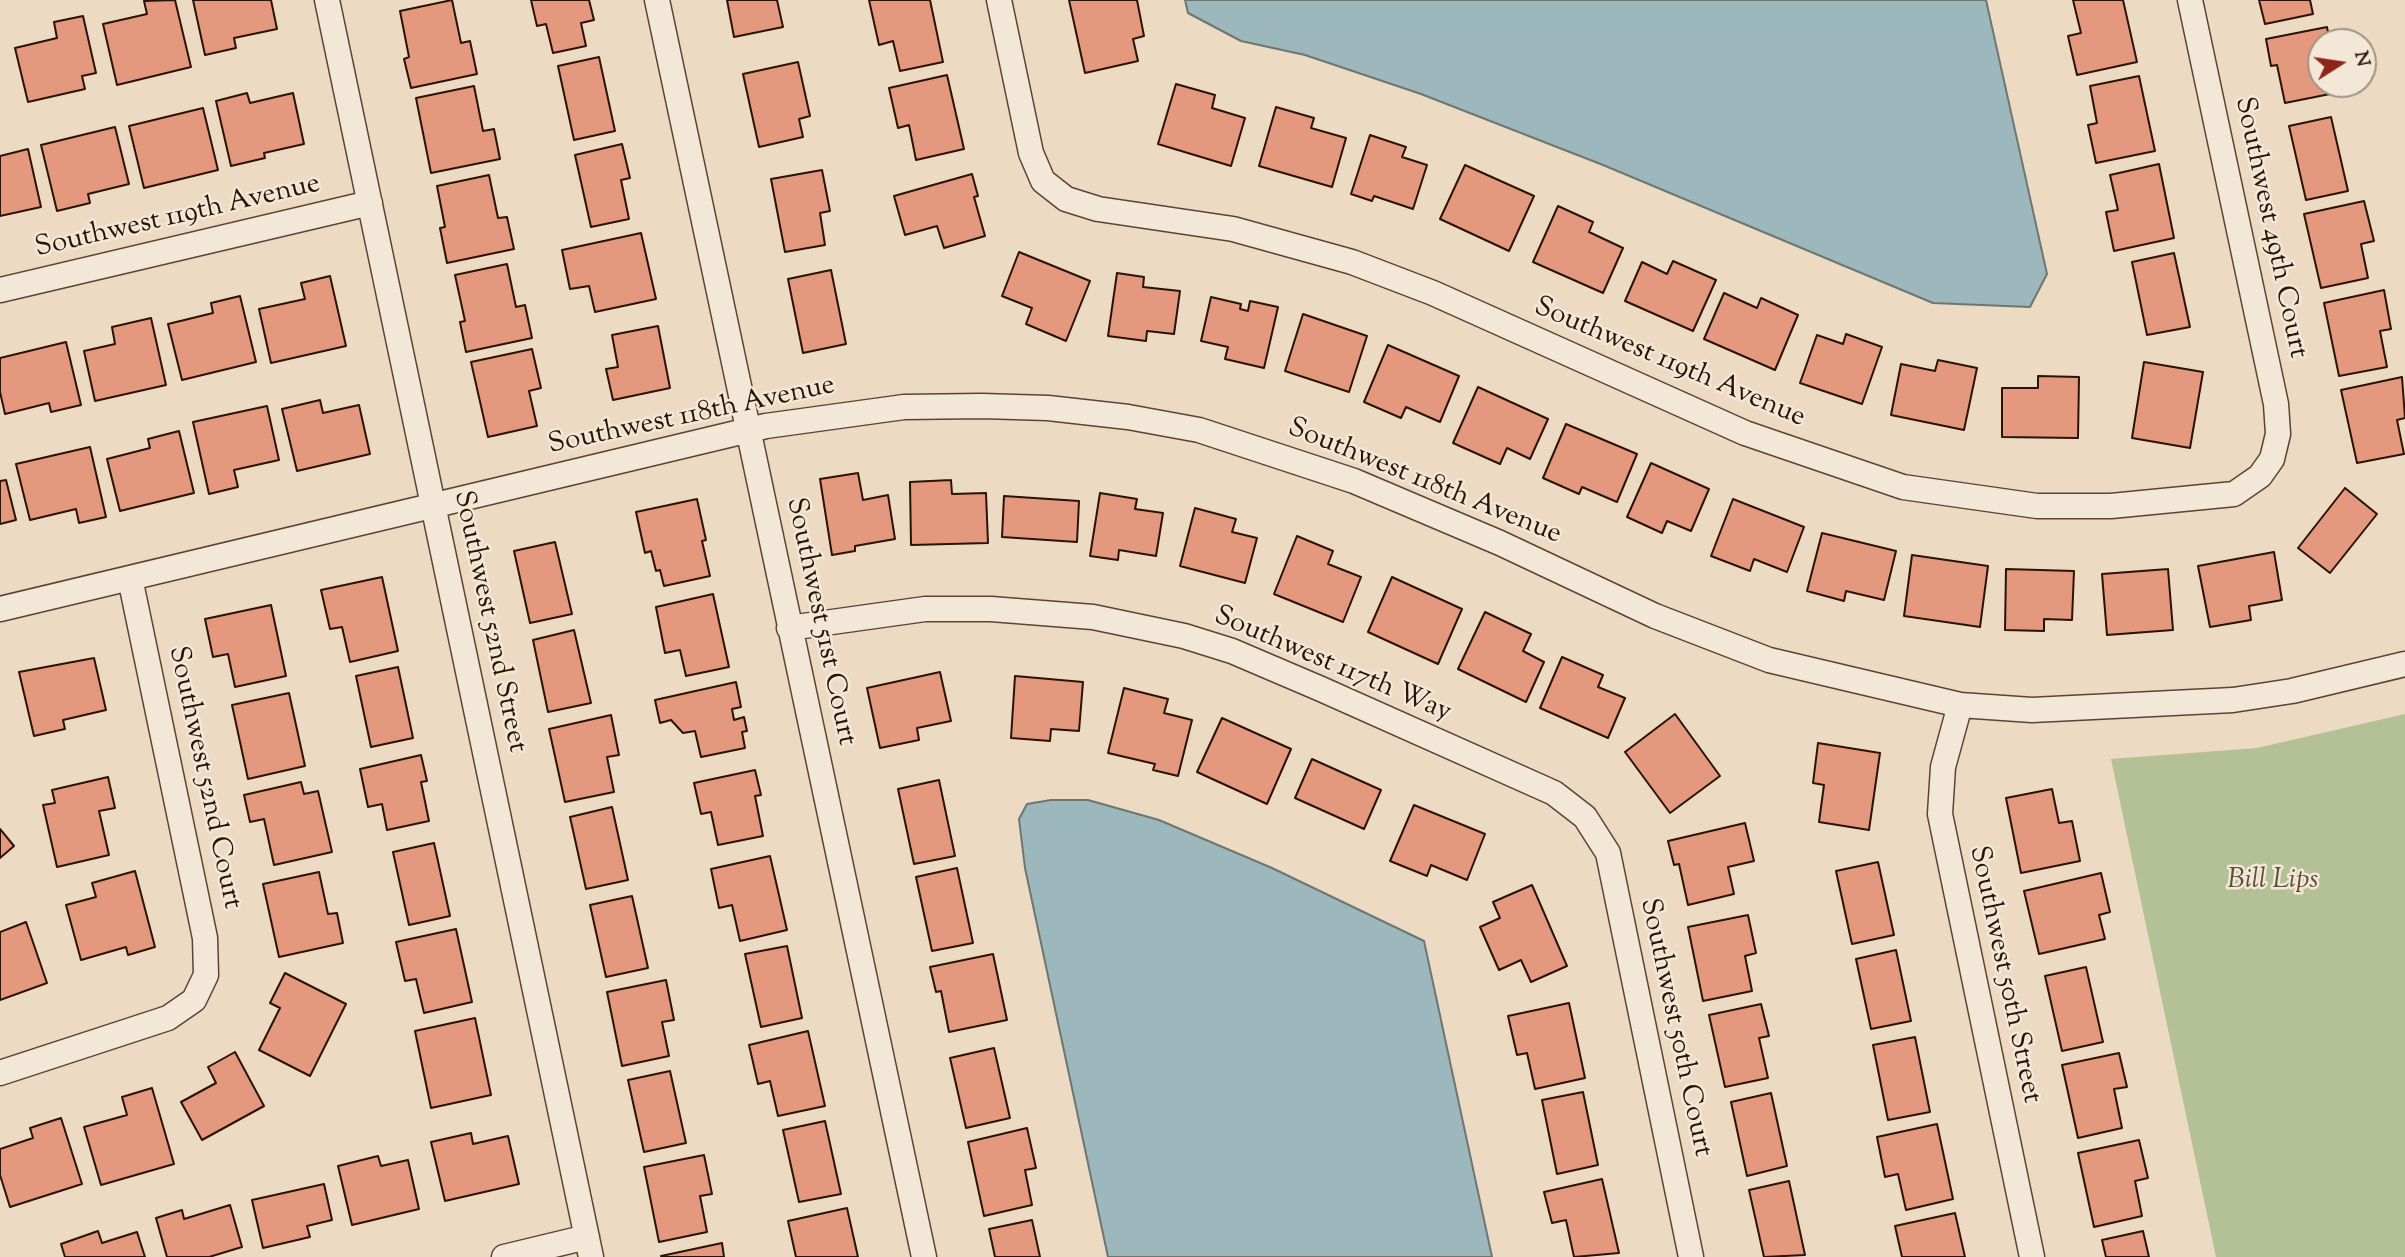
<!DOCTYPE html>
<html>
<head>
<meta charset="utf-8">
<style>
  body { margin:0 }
  #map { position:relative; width:2405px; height:1257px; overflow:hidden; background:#ecdac2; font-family:"Sorts Mill Goudy",serif }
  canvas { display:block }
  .north { position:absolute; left:2307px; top:28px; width:70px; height:70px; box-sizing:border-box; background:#f3e7d7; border:2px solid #a39283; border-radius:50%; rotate:78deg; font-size:19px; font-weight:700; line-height:28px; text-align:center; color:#2a1204 }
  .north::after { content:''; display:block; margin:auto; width:24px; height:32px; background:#8f2418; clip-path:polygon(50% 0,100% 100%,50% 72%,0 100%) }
</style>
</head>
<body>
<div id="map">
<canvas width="2405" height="1257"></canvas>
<div class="north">N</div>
</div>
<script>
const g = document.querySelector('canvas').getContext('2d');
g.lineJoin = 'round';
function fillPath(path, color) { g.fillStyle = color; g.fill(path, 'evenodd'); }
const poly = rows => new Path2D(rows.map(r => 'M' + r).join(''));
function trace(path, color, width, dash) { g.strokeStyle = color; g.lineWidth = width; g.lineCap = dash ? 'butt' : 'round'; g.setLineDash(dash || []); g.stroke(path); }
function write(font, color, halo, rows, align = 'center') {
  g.font = font + ' "Sorts Mill Goudy",serif'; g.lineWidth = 5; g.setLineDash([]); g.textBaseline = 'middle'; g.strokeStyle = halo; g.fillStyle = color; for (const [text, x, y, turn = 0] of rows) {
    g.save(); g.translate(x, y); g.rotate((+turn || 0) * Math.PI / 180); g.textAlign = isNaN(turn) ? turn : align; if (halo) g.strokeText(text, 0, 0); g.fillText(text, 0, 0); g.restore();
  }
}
const green = poly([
  [2405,714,2405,1257,2216,1257,2111,759,2257,748]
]);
const water = poly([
  [1185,0,1986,0,2047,274,2030,307,1933,303,1603,165,1421,94,1305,55,1241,41,1188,13,1185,0],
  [1051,800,1088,800,1159,820,1272,868,1424,941,1492,1257,1108,1257,1025,868,1019,819,1027,804,1051,800]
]);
const building = poly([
  [175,0,191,67,117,85,103,24,147,14,144,1,175,0],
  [193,0,271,0,277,29,234,38,236,48,205,55,193,0],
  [452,0,461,43,470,41,477,74,411,88,404,59,409,57,400,11,452,0],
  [531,0,589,0,594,20,581,23,586,46,553,53,546,24,537,26,531,0],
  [727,0,777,0,783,27,734,37,727,0],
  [869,0,930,0,943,62,900,71,893,41,879,45,869,0],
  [1069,0,1137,0,1144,36,1133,39,1138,61,1085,73,1069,0],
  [2073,0,2123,0,2137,62,2077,75,2068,36,2081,33,2073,0],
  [2259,0,2310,0,2313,14,2265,24,2259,0],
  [83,16,96,73,82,76,85,89,28,102,15,48,57,38,54,22,83,16],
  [2327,27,2330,42,2321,42,2321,84,2338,84,2340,92,2285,103,2277,65,2271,66,2266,39,2327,27],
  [599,57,615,131,574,140,558,66,599,57],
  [798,62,810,116,799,119,803,137,759,147,743,74,798,62],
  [947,75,964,149,916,160,909,125,898,128,889,88,947,75],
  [2139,76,2155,151,2096,163,2088,125,2097,123,2090,86,2139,76],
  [1176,84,1215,95,1212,108,1245,118,1231,166,1158,144,1176,84],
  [474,86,483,131,494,129,500,159,431,173,416,98,474,86],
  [247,93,250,103,293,93,304,144,264,153,265,158,231,166,216,101,247,93],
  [1276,107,1314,118,1311,128,1346,138,1332,187,1259,166,1276,107],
  [203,108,218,170,144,188,129,126,203,108],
  [2331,117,2348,191,2306,200,2289,126,2331,117],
  [115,127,129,184,88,194,90,203,57,211,41,145,115,127],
  [1370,135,1406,147,1402,157,1427,165,1413,209,1374,196,1372,201,1351,194,1370,135],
  [622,144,630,178,621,180,629,219,591,227,575,155,622,144],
  [28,149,41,207,0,216,0,156,28,149],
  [2159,164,2174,238,2114,251,2106,212,2118,210,2110,175,2159,164],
  [1465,165,1534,196,1509,251,1440,219,1465,165],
  [822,170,830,211,820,213,825,245,785,252,771,179,822,170],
  [972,174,978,196,974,197,985,236,944,248,937,226,905,235,894,196,972,174],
  [489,175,498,218,507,217,514,249,447,263,440,228,445,227,437,186,489,175],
  [2364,201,2374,241,2361,244,2368,278,2321,288,2304,214,2364,201],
  [1558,206,1593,222,1589,232,1623,248,1603,293,1533,262,1558,206],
  [641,233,656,299,595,312,589,286,570,289,562,250,641,233],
  [1019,252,1090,281,1066,341,1026,324,1032,308,1002,296,1019,252],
  [2174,253,2190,327,2147,335,2132,262,2174,253],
  [1673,261,1716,280,1693,331,1625,301,1642,262,1667,274,1673,261],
  [507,264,516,307,525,305,532,338,466,352,460,322,465,321,455,275,507,264],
  [831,270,846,344,803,353,788,279,831,270],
  [1117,273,1144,277,1143,287,1180,291,1174,334,1147,331,1146,341,1108,336,1117,273],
  [330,276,346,346,271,363,259,309,305,299,301,283,330,276],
  [2384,290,2391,329,2380,331,2387,367,2339,376,2324,303,2384,290],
  [1724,293,1757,308,1761,298,1798,315,1775,370,1704,339,1724,293],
  [240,296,256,362,182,380,168,324,213,313,211,303,240,296],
  [1211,297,1241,304,1240,309,1248,311,1250,301,1278,307,1264,368,1225,359,1228,347,1201,341,1211,297],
  [1303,314,1367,336,1349,392,1285,371,1303,314],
  [151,318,166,385,95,401,84,351,115,344,112,327,151,318],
  [658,326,670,388,613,400,606,369,618,367,612,335,658,326],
  [1846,334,1882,347,1862,404,1800,383,1817,335,1843,344,1846,334],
  [66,342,81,405,51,412,49,403,5,414,0,392,0,358,66,342],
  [1388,345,1459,376,1440,422,1406,407,1401,418,1364,402,1388,345],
  [532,349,541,388,529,391,537,426,488,437,471,362,532,349],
  [1938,360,1977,368,1964,430,1891,415,1901,364,1935,371,1938,360],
  [2144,362,2203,372,2190,448,2132,438,2144,362],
  [2038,376,2079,377,2078,438,2002,437,2002,388,2038,388,2038,376],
  [2402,377,2405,418,2397,420,2404,454,2357,463,2341,390,2402,377],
  [1478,387,1548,419,1530,459,1507,448,1500,464,1453,443,1478,387],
  [320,400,323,413,359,405,370,454,297,471,282,409,320,400],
  [267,406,279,460,234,470,238,487,209,494,193,422,267,406],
  [1566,424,1637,454,1617,502,1582,487,1579,494,1543,478,1566,424],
  [179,431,194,493,120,511,107,459,150,448,148,439,179,431],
  [90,447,106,517,79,523,76,509,30,520,16,464,90,447],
  [1651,463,1709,489,1691,531,1667,521,1662,533,1627,517,1651,463],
  [858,473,863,500,888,495,895,539,855,546,855,551,832,555,820,479,858,473],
  [6,480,16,520,0,524,0,481,6,480],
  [951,480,952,494,986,493,988,543,911,545,910,482,951,480],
  [2345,488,2377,514,2330,573,2298,548,2345,488],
  [1100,493,1137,499,1135,509,1163,513,1156,556,1119,550,1118,560,1090,556,1100,493],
  [1004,496,1079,501,1077,542,1002,537,1004,496],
  [697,499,706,540,702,541,710,576,664,586,660,570,656,571,651,551,645,553,636,512,697,499],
  [1733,499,1804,527,1787,572,1754,559,1750,571,1711,556,1733,499],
  [1195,508,1236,519,1232,532,1257,538,1245,583,1180,566,1195,508],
  [1822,533,1896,551,1884,600,1846,591,1844,601,1807,591,1822,533],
  [1297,536,1333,551,1328,564,1361,577,1343,622,1274,594,1297,536],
  [555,542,572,614,530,623,514,551,555,542],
  [2274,552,2282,600,2249,606,2251,620,2210,627,2198,566,2274,552],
  [1912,555,1988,566,1980,627,1904,616,1912,555],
  [2006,569,2074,571,2072,620,2044,619,2044,631,2005,630,2006,569],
  [2168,569,2173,630,2107,635,2102,574,2168,569],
  [382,577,398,651,350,662,342,627,330,629,321,590,382,577],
  [1392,577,1462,609,1438,664,1368,632,1392,577],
  [713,594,729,667,686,676,680,650,665,653,656,607,713,594],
  [271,605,286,676,235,687,228,654,213,657,205,619,271,605],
  [1485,612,1531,634,1523,651,1544,662,1526,702,1458,669,1485,612],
  [574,630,591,703,548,712,533,640,574,630],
  [1562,657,1603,675,1598,687,1625,698,1608,738,1540,708,1562,657],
  [94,658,106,710,63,720,65,729,34,736,19,672,94,658],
  [398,667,413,738,371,747,356,676,398,667],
  [940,672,951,721,917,728,919,740,880,748,867,688,940,672],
  [1015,676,1083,682,1079,731,1051,729,1050,741,1011,738,1015,676],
  [736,682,741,707,732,709,734,720,744,717,747,731,742,732,745,748,701,757,695,731,683,733,671,720,660,723,655,700,736,682],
  [1124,688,1168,699,1164,713,1192,720,1178,776,1153,770,1155,764,1108,753,1124,688],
  [289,693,305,766,248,779,232,705,289,693],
  [1675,714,1720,776,1670,813,1625,752,1675,714],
  [611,715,619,755,607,757,614,792,565,802,549,729,611,715],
  [1222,718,1291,749,1267,804,1197,772,1222,718],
  [1818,743,1880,753,1869,830,1819,822,1824,785,1813,783,1818,743],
  [421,755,427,781,421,782,429,821,387,830,382,804,368,807,360,769,421,755],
  [1312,759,1381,790,1364,829,1295,798,1312,759],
  [755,770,761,795,755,796,763,836,718,845,711,812,701,814,694,783,755,770],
  [108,777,115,808,99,811,109,855,57,867,43,805,55,803,52,790,108,777],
  [939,780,955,856,914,864,898,789,939,780],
  [301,782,304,794,318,791,332,852,274,865,264,819,250,822,244,795,301,782],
  [2052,789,2059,823,2072,821,2080,861,2021,873,2006,798,2052,789],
  [1414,805,1485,834,1467,880,1431,865,1427,876,1390,861,1414,805],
  [612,807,628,880,586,889,570,817,612,807],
  [1745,823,1754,861,1728,867,1734,894,1688,905,1679,864,1674,865,1668,841,1745,823],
  [0,829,14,846,0,858,0,829],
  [434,843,450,916,409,925,393,852,434,843],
  [770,856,787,930,740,941,732,905,719,908,711,869,770,856],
  [1878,862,1894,935,1852,944,1836,871,1878,862],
  [957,868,973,943,932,951,916,877,957,868],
  [135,871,155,947,128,955,126,947,81,960,66,905,96,897,92,883,135,871],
  [319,872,328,914,337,913,343,943,279,957,263,884,319,872],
  [2101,873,2110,912,2099,915,2105,939,2039,954,2024,891,2101,873],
  [1532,885,1567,966,1531,982,1521,960,1499,970,1480,927,1500,918,1493,902,1532,885],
  [632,896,648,968,606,977,590,905,632,896],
  [1748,915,1756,953,1745,956,1752,991,1703,1001,1688,927,1748,915],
  [26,922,47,983,0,1000,0,932,26,922],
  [456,929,472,1002,424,1013,416,979,405,981,396,942,456,929],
  [787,946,802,1018,761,1027,745,954,787,946],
  [1896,950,1911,1021,1871,1029,1856,959,1896,950],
  [993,954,1007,1020,949,1032,941,991,936,992,930,967,993,954],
  [2086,967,2103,1042,2062,1051,2045,976,2086,967],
  [285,973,346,1004,310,1076,259,1050,280,1008,270,1003,285,973],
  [666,980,674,1020,662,1022,669,1056,622,1066,607,992,666,980],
  [1569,1003,1585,1078,1535,1089,1527,1053,1517,1055,1508,1016,1569,1003],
  [1761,1004,1769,1036,1759,1038,1768,1078,1725,1087,1709,1015,1761,1004],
  [475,1018,491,1095,431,1108,415,1031,475,1018],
  [808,1031,825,1106,778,1116,770,1081,758,1084,749,1045,808,1031],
  [1915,1037,1930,1112,1888,1120,1873,1045,1915,1037],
  [994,1048,1010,1118,966,1128,950,1058,994,1048],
  [235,1052,264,1106,202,1140,181,1102,216,1083,208,1067,235,1052],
  [2119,1053,2127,1087,2114,1089,2122,1128,2078,1138,2062,1065,2119,1053],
  [670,1071,686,1143,644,1152,628,1080,670,1071],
  [152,1088,174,1164,101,1185,84,1127,127,1115,122,1097,152,1088],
  [1583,1092,1598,1165,1557,1174,1542,1100,1583,1092],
  [1771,1093,1787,1166,1747,1176,1731,1102,1771,1093],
  [61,1118,82,1184,10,1207,0,1175,0,1149,33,1138,30,1128,61,1118],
  [825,1121,841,1194,799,1202,783,1130,825,1121],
  [1937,1124,1953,1199,1906,1210,1898,1174,1885,1177,1877,1137,1937,1124],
  [1027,1128,1036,1168,1025,1170,1032,1205,984,1216,968,1142,1027,1128],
  [471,1133,473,1144,508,1136,519,1184,445,1201,431,1142,471,1133],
  [2139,1140,2148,1178,2135,1181,2142,1216,2094,1227,2078,1153,2139,1140],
  [704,1155,712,1194,700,1196,707,1232,659,1242,644,1167,704,1155],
  [378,1156,381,1166,408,1160,419,1209,352,1225,338,1166,378,1156],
  [1602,1179,1619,1253,1574,1257,1566,1220,1552,1223,1544,1192,1602,1179],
  [1789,1181,1805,1255,1764,1257,1749,1190,1789,1181],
  [324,1184,332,1220,307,1226,310,1237,263,1248,252,1200,324,1184],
  [230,1205,242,1247,209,1257,167,1257,156,1218,182,1210,184,1219,230,1205],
  [847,1208,858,1257,796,1257,788,1221,847,1208],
  [1955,1213,1965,1257,1902,1257,1895,1226,1955,1213],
  [1032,1220,1040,1257,995,1257,989,1229,1032,1220],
  [98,1231,102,1243,137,1232,145,1257,65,1257,61,1244,98,1231],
  [2143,1231,2149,1257,2106,1257,2102,1240,2143,1231],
  [722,1243,724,1257,662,1257,661,1256,722,1243]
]);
const street = poly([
  [327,0,591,1257],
  [657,0,924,1257],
  [999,0,1031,153,1043,181,1066,199,1098,209,1233,229,1352,262,1433,293,1745,433,1903,487,2037,506,2111,506,2234,494,2260,476,2272,459,2278,434,2276,404,2190,0],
  [0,290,370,203],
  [0,609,766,426,904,407,982,406,1048,408,1128,417,1199,430,1354,481,1500,543,1655,616,1769,660,1960,705,2032,710,2233,700,2292,691,2405,664],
  [789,628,925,609,991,609,1093,617,1184,636,1232,651,1321,689,1554,793,1585,817,1608,853,1691,1257],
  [1960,705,1943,767,1940,814,2032,1257],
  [0,1073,168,1018,194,1000,206,975,205,938,130,578],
  [504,1257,587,1237]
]);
const streetNames = [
  ["Southwest 119th Avenue",178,218,-13],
  ["Southwest 49th Court",2269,228,78],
  ["Southwest 119th Avenue",1669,364,23],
  ["Southwest 118th Avenue",692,417,-12],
  ["Southwest 118th Avenue",1424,483,22],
  ["Southwest 52nd Street",488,622,78],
  ["Southwest 51st Court",819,622,78],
  ["Southwest 117th Way",1332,666,23],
  ["Southwest 52nd Court",203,778,78],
  ["Southwest 50th Street",2003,975,78],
  ["Southwest 50th Court",1674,1028,78]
];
const parkNames = [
  ["Bill Lips",2273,882]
];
fillPath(green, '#b4c095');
fillPath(water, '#9cb8bc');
trace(water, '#6e7672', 2);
fillPath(building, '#e4987e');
trace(building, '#2a1204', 2);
trace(street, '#5a4434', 27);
trace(street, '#f3e7d7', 24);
write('28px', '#2a1204', '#f3e7d7', streetNames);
write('italic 28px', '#5a4f37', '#f3e7d7', parkNames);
</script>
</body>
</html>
